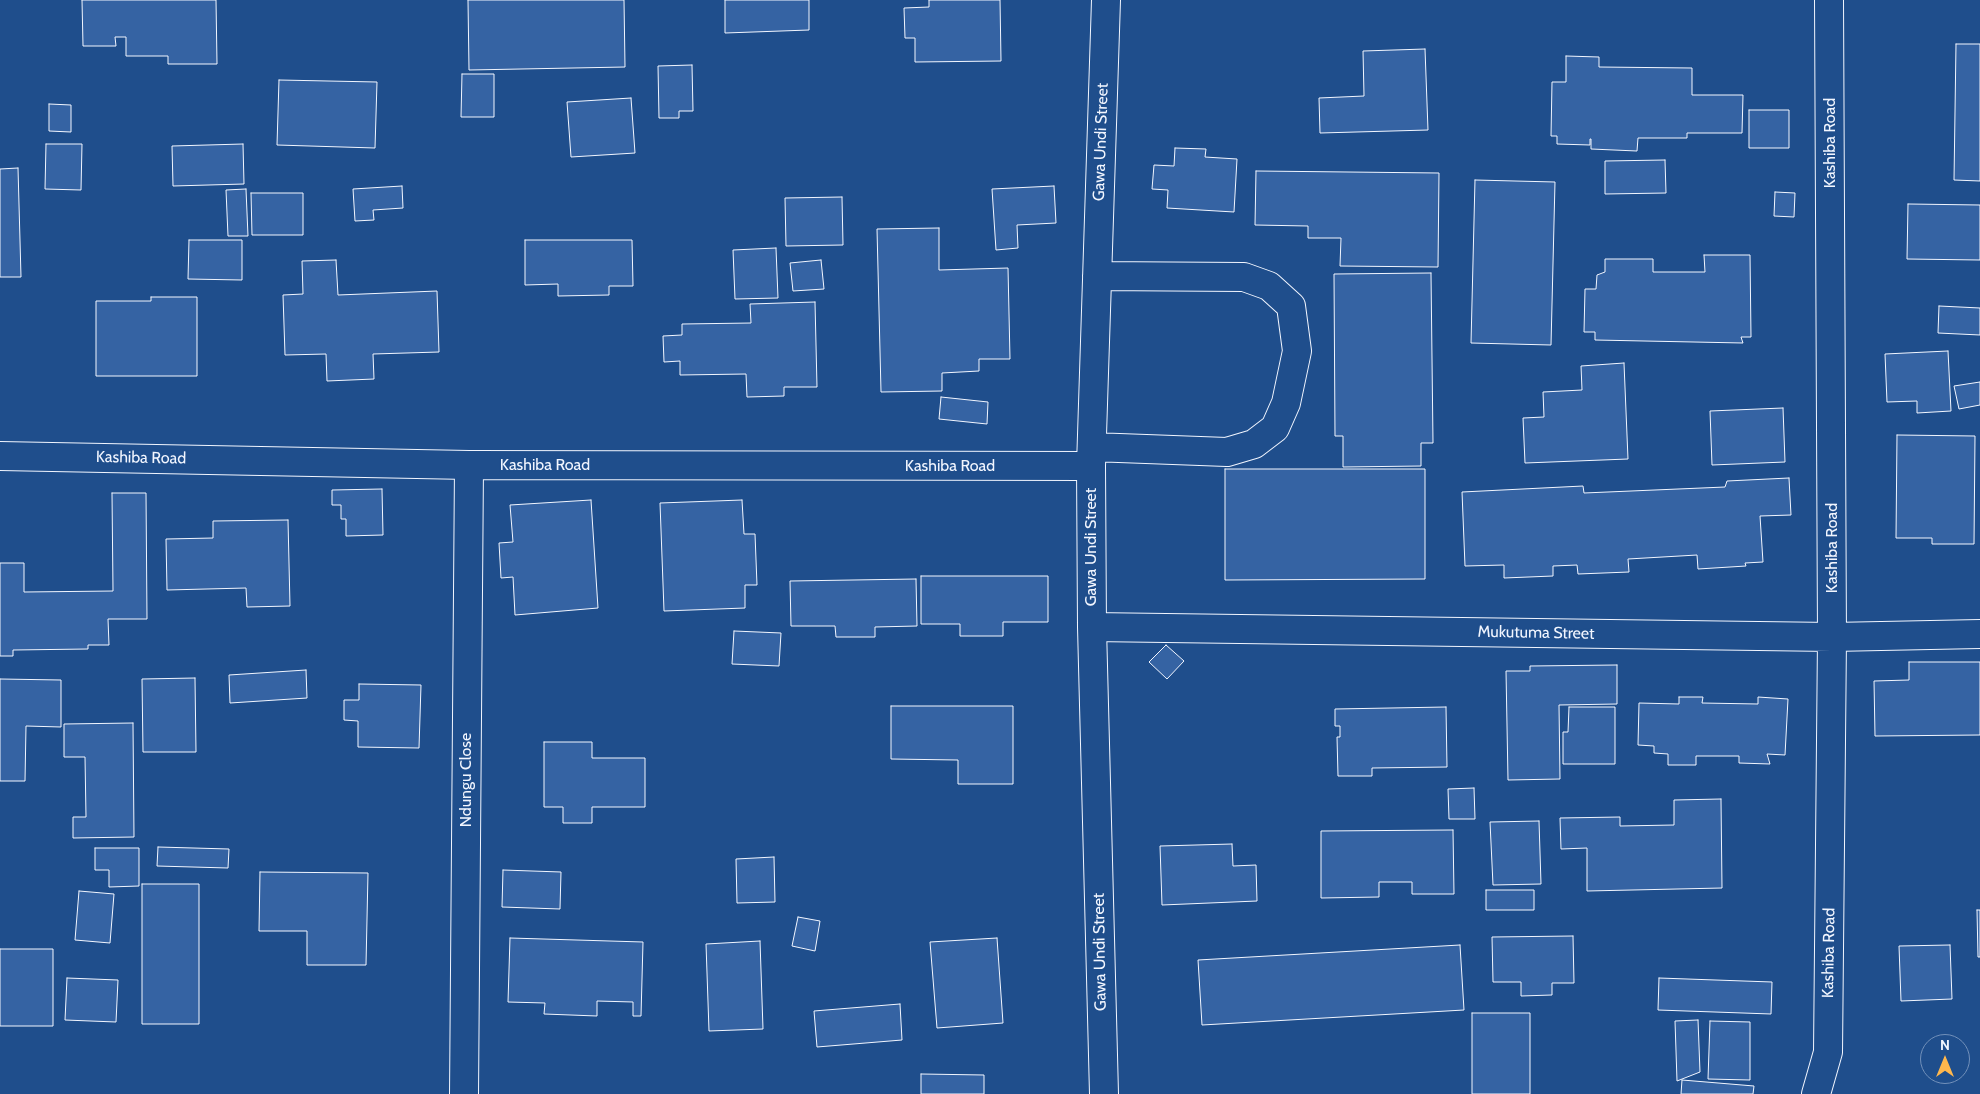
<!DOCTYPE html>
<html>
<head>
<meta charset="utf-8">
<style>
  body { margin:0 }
  #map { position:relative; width:1980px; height:1094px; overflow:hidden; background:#1f4e8c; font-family:Cabin,sans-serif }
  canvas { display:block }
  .north { position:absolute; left:1920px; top:1034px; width:50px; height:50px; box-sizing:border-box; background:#1f4e8c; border:1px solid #7391ba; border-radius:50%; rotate:0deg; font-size:14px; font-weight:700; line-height:20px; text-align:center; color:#f2f6ff }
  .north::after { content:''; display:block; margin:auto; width:18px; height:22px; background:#ffb74d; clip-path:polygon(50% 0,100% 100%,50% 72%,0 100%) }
</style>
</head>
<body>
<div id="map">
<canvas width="1980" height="1094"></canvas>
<div class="north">N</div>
</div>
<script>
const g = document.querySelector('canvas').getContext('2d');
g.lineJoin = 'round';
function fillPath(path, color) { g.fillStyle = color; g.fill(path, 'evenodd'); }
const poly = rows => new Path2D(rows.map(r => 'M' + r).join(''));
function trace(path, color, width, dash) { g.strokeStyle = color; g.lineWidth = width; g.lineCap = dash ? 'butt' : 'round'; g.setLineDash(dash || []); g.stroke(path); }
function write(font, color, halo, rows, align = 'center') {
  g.font = font + ' Cabin,sans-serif'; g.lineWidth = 4; g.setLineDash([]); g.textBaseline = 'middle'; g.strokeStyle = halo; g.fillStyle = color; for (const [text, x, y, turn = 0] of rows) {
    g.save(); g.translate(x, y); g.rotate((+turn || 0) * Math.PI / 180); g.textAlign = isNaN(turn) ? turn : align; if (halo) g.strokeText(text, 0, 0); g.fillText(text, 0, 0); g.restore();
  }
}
const building = poly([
  [82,0,216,0,217,64,168,64,168,56,126,56,126,37,115,37,116,46,83,46,82,0],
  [468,0,624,0,625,67,469,70,468,0],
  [725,0,809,0,809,30,725,33,725,0],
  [929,0,1000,0,1001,61,915,62,915,38,905,38,904,8,929,7,929,0],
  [1956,44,1980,44,1980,181,1954,180,1956,44],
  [1425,49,1428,130,1320,133,1319,98,1364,96,1363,51,1425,49],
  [1566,56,1599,57,1599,67,1692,68,1692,95,1743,95,1742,133,1687,133,1687,138,1638,138,1637,151,1591,149,1591,139,1590,139,1590,145,1557,144,1557,136,1551,136,1552,82,1566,82,1566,56],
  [692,65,693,111,679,111,679,118,659,118,658,66,692,65],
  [462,74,494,74,494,117,461,117,462,74],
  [279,80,377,82,375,148,277,145,279,80],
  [631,98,635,153,571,157,567,102,631,98],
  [49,104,71,105,71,132,49,131,49,104],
  [1749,110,1789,110,1789,148,1749,148,1749,110],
  [46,144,82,144,81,190,45,189,46,144],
  [243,144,244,184,173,186,172,146,243,144],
  [1175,148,1206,149,1205,157,1237,159,1234,212,1167,208,1168,190,1152,189,1154,165,1174,166,1175,148],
  [1665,160,1666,193,1605,194,1605,161,1665,160],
  [18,168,21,277,0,277,0,169,18,168],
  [1256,171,1439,173,1438,267,1340,266,1341,238,1308,238,1308,226,1255,225,1256,171],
  [1475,180,1555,182,1551,345,1471,343,1475,180],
  [402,186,403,208,373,210,374,220,355,221,353,189,402,186],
  [1054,186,1056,223,1017,225,1018,248,996,250,992,189,1054,186],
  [246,189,248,236,228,236,226,190,246,189],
  [1775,192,1795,193,1794,217,1774,216,1775,192],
  [251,193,303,193,303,235,252,235,251,193],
  [842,197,843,245,786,246,785,198,842,197],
  [1908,204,1980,205,1980,260,1907,259,1908,204],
  [939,228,939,270,1008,268,1010,359,979,359,979,371,942,373,942,391,881,392,877,229,939,228],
  [189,240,242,240,242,280,188,279,189,240],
  [525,240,632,240,633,286,609,286,609,295,558,296,558,284,525,285,525,240],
  [776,248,778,298,735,299,733,250,776,248],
  [1704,255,1750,255,1751,337,1741,337,1743,343,1595,340,1595,332,1584,332,1585,289,1596,289,1597,275,1605,272,1605,259,1653,259,1653,272,1705,272,1704,255],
  [336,260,338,295,437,291,439,352,373,354,374,379,327,381,326,354,285,355,283,295,303,294,302,261,336,260],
  [821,260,824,289,793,291,790,263,821,260],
  [1431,273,1433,443,1421,443,1421,466,1343,467,1343,436,1335,436,1334,274,1431,273],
  [151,297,197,297,197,376,96,376,96,301,151,301,151,297],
  [815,302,817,387,784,387,784,396,747,397,746,374,680,375,680,361,664,362,663,336,682,335,682,324,751,323,750,304,815,302],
  [1939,306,1980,308,1980,335,1938,333,1939,306],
  [1948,351,1951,411,1917,413,1917,401,1887,402,1885,354,1948,351],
  [1624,363,1628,459,1525,463,1523,418,1544,417,1543,392,1582,390,1581,366,1624,363],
  [1980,382,1980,405,1959,409,1954,386,1980,382],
  [941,397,988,402,987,424,939,419,941,397],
  [1783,408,1785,462,1712,465,1710,411,1783,408],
  [1897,435,1975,436,1974,544,1932,544,1932,538,1896,538,1897,435],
  [1225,469,1425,469,1425,579,1225,580,1225,469],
  [1789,478,1791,515,1760,516,1763,562,1745,563,1746,566,1698,569,1697,555,1628,559,1629,572,1578,574,1577,565,1553,566,1553,576,1504,578,1504,565,1465,566,1462,492,1583,486,1584,493,1725,487,1727,481,1789,478],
  [382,489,383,535,346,536,346,519,341,519,341,505,332,505,332,490,382,489],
  [112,493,146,493,147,619,108,619,109,645,88,645,88,649,13,650,13,656,0,656,0,563,24,563,24,592,113,591,112,493],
  [591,500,598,608,515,615,513,577,501,578,499,543,513,542,510,505,591,500],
  [742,500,744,534,755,534,757,585,745,585,745,608,664,611,660,503,742,500],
  [288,520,290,606,247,607,246,588,167,590,166,539,213,538,213,521,288,520],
  [921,576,1048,576,1048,622,1003,622,1003,636,960,636,960,624,921,624,921,576],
  [916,579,917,626,875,627,875,637,836,637,835,626,791,626,790,581,916,579],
  [734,631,781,633,779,666,732,664,734,631],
  [1166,645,1184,661,1167,679,1149,662,1166,645],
  [1909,662,1980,662,1980,735,1875,736,1874,681,1909,680,1909,662],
  [1617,665,1617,704,1559,705,1560,779,1508,780,1506,671,1530,671,1530,666,1617,665],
  [306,670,307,698,230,703,229,675,306,670],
  [195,678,196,752,143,752,142,679,195,678],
  [0,679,61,680,61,727,26,726,25,781,0,781,0,679],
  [359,684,421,685,419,748,358,747,358,721,344,720,344,700,359,700,359,684],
  [1679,697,1703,697,1702,703,1758,704,1758,697,1788,699,1785,755,1767,754,1770,764,1739,763,1739,756,1696,756,1696,765,1668,765,1668,754,1654,753,1654,746,1638,745,1639,703,1679,704,1679,697],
  [891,706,1013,706,1013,784,958,784,958,760,891,759,891,706],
  [1446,707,1447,767,1372,768,1372,776,1338,776,1337,737,1340,737,1340,726,1335,726,1335,709,1446,707],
  [1569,707,1615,707,1615,764,1563,764,1563,732,1568,732,1569,707],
  [133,723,134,837,73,838,73,817,86,817,85,757,64,757,64,724,133,723],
  [544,742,592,742,592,758,645,758,645,807,592,807,592,823,563,823,563,807,544,807,544,742],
  [1474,788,1475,819,1449,819,1448,789,1474,788],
  [1721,799,1722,888,1587,891,1587,848,1561,849,1560,818,1620,817,1620,826,1674,825,1674,800,1721,799],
  [1539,821,1541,884,1493,885,1490,822,1539,821],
  [1453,830,1454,894,1412,894,1412,882,1379,882,1379,897,1321,898,1321,831,1453,830],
  [1232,844,1233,866,1256,865,1257,901,1162,905,1160,846,1232,844],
  [158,847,229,849,228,868,157,866,158,847],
  [95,848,139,848,139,886,109,887,109,870,95,870,95,848],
  [774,857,775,902,737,903,736,859,774,857],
  [503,870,561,872,560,909,502,907,503,870],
  [260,872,368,873,366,965,307,965,307,931,259,931,260,872],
  [142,884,199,884,199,1024,142,1024,142,884],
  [1486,890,1534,890,1534,910,1486,910,1486,890],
  [79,891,114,894,110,943,75,940,79,891],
  [1977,910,1980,910,1980,957,1978,957,1977,910],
  [798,917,820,921,815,951,792,946,798,917],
  [1573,936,1574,983,1552,983,1552,995,1521,996,1521,982,1493,982,1492,937,1573,936],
  [510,938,643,942,641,1016,633,1016,633,1002,597,1001,597,1016,544,1014,545,1003,508,1002,510,938],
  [997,938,1003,1023,937,1028,930,942,997,938],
  [760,941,763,1029,709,1031,706,944,760,941],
  [1460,945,1464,1010,1202,1025,1198,960,1460,945],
  [1950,945,1952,999,1901,1001,1899,946,1950,945],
  [0,949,53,949,53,1026,0,1026,0,949],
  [67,978,118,980,116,1022,65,1020,67,978],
  [1659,978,1772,982,1771,1014,1658,1010,1659,978],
  [900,1004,902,1040,817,1047,814,1011,900,1004],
  [1472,1013,1530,1013,1530,1094,1472,1094,1472,1013],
  [1698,1020,1700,1072,1677,1081,1675,1021,1698,1020],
  [1710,1021,1750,1022,1750,1080,1708,1079,1710,1021],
  [921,1074,984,1075,984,1094,921,1094,921,1074],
  [1682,1080,1754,1086,1753,1094,1681,1094,1682,1080]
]);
const minor = poly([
  [1092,447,1227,452,1254,444,1275,428,1286,403,1297,351,1291,306,1269,286,1244,277,1097,276],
  [0,456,469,465,1091,466],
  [1092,627,1832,637,1980,634],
  [464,1094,469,465],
  [1104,1094,1092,627,1091,466,1106,0],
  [1816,1094,1828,1052,1832,637,1829,0]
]);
const streetNames = [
  ["Gawa Undi Street",1101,142,-88],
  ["Kashiba Road",1830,143,-90],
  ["Kashiba Road",141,458,1],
  ["Kashiba Road",545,465],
  ["Kashiba Road",950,466],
  ["Gawa Undi Street",1091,547,-90],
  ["Kashiba Road",1832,548,-90],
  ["Mukutuma Street",1536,633,1],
  ["Ndungu Close",466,780,-90],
  ["Gawa Undi Street",1100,952,-91],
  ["Kashiba Road",1829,953,-89]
];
fillPath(building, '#3563a3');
trace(building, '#f2f6ff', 1);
trace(minor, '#f2f6ff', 30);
trace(minor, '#1f4e8c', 28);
write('16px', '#f2f6ff', '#1f4e8c', streetNames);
</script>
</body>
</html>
